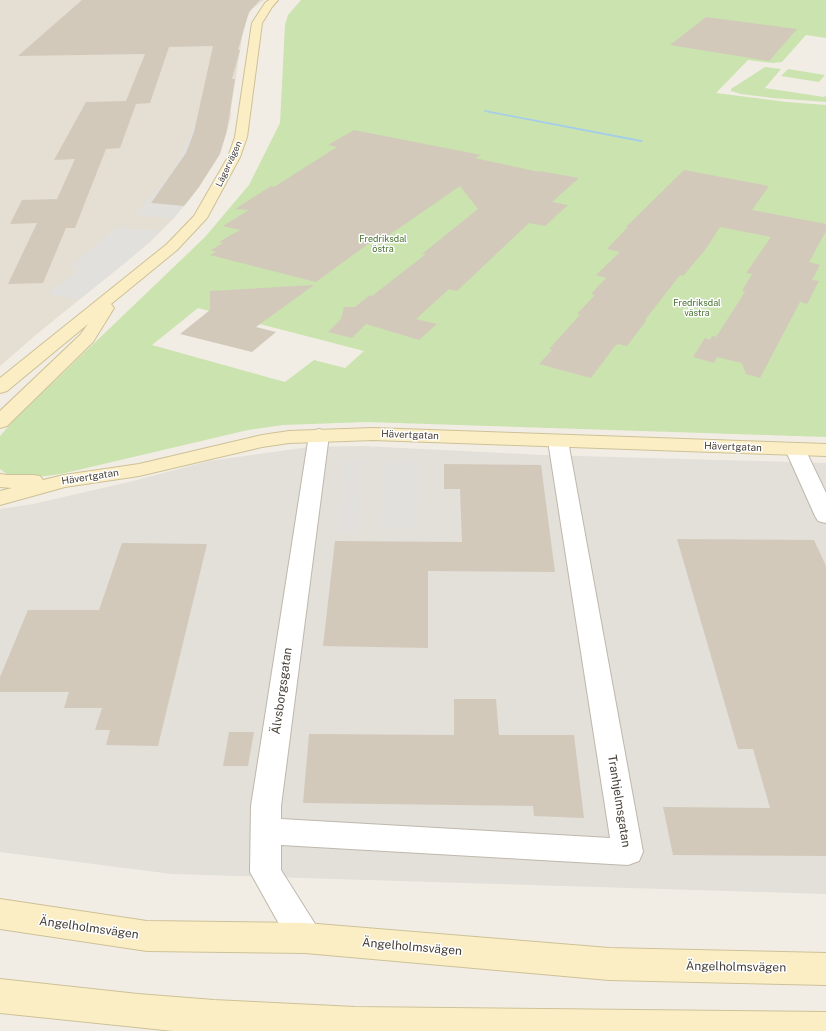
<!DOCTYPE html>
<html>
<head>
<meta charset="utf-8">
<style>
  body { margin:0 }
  canvas { display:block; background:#f1ede4 }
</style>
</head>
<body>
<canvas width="826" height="1031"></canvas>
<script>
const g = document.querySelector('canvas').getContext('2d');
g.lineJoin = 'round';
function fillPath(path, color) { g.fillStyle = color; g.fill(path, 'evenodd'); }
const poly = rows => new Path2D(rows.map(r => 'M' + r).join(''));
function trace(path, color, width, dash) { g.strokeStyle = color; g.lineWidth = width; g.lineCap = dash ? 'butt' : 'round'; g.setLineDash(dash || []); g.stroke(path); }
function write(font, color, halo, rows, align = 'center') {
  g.font = font + ' "Public Sans",sans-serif'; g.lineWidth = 3; g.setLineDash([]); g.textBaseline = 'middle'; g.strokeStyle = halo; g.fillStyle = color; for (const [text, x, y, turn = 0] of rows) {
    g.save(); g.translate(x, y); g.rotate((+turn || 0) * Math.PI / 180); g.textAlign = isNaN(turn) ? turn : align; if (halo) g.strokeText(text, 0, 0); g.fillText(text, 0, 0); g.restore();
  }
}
const residential = poly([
  [0,0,264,0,252,9,247,17,244,25,231,109,231,117,224,141,215,162,193,195,173,219,149,243,37,334,0,366]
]);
const industrial = poly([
  [362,446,543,455,826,463,826,894,172,874,0,852,0,509,33,504,129,482,209,461,309,447]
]);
const green = poly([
  [301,0,826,0,826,38,806,35,782,62,772,63,748,60,716,93,787,102,826,105,826,437,367,422,283,425,248,430,61,474,29,478,8,475,0,469,0,436,14,420,205,237,249,185,280,123,285,25,288,15],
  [198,308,364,351,345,368,314,360,285,382,152,345],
  [765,67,781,69,765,88,824,97,826,95,826,102,773,98,741,94,731,91,731,89],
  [788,69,825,75,819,82,781,76]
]);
const parking = poly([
  [194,124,229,124,224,141,215,162,193,195,173,219,133,215,165,181,181,155],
  [117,227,161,231,125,263,79,300,47,294,78,270,68,268],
  [363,459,357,534,338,534,344,461],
  [420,461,417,529,380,529,383,462]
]);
const stream = poly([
  [484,110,641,140,643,141,641,142,486,112,484,111,484,110]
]);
const building = poly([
  [82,0,260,0,249,12,238,50,240,50,232,79,235,79,227,130,220,154,199,187,184,206,151,203,186,153,194,132,213,46,169,47,150,103,136,104,120,148,106,149,75,228,66,228,43,283,8,284,37,223,10,224,22,200,57,199,75,159,54,160,86,102,126,101,145,54,18,56],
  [706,17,797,29,769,61,670,45],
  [354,130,481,155,475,158,539,172,540,171,579,178,552,202,568,205,545,226,529,223,457,291,449,289,416,319,437,324,419,340,366,324,352,338,328,332,341,319,344,307,355,307,370,295,372,296,426,254,422,254,478,209,460,186,379,242,372,241,316,282,210,255,216,252,211,250,223,243,219,242,240,230,223,226,249,210,235,209,271,186,274,187,337,147,328,145],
  [684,170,769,186,752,210,826,224,826,231,809,262,820,265,812,280,819,281,807,304,800,302,760,378,746,374,742,363,717,357,714,363,693,357,705,338,710,340,712,336,716,337,745,292,742,291,752,274,746,273,771,237,720,227,705,250,683,276,680,275,645,320,646,321,627,346,618,344,615,346,591,378,539,364,552,350,549,349,580,315,577,314,595,295,591,294,606,278,596,275,620,252,607,249,628,227,626,227],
  [314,285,256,327,276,332,252,352,180,334,210,310,210,291],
  [444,464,541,465,555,572,428,571,428,648,323,646,335,541,462,542,460,489,444,489],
  [677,539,814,540,826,566,826,856,673,855,663,807,770,808,753,749,738,749],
  [122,543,207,544,158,746,106,745,110,730,95,730,102,708,64,708,69,692,0,692,0,677,28,610,99,610],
  [454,699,496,699,499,735,574,735,584,818,534,816,533,806,303,803,309,734,454,735],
  [229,732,254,732,248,766,223,766]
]);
const street = poly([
  [319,429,326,431,329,435,281,806,281,819,610,838,548,441,551,437,558,435,565,437,568,441,643,852,639,861,628,865,281,845,281,870,317,927,321,938,317,949,305,953,293,949,250,872,251,806,309,435,312,431,319,429],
  [795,443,802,445,805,449,826,493,826,523,818,521,815,516,785,449,788,445,795,443]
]);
const secondary = poly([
  [269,0,278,0,272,7,262,23,247,137,240,157,207,218,177,250,111,304,114,308,93,342,7,426,0,428,0,411,80,335,88,324,7,391,0,393,0,378,167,244,194,216,228,157,235,137,252,23,265,3,269,0],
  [373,428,826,444,826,456,373,440,289,443,262,447,139,476,65,487,0,505,0,491,12,488,0,487,0,474,7,475,33,475,40,476,43,480,64,475,139,464,262,435,289,431,373,428],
  [0,899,147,921,305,923,609,948,826,953,826,985,609,980,305,953,147,951,0,929,0,899],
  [0,979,138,994,214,1000,355,1007,826,1012,826,1031,174,1031,0,1013,0,979]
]);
const farStreetnames = [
  ["Lägervägen",229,164,-65]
];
const farParknames = [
  ["Fredriksdal",383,239],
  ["östra",383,249],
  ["Fredriksdal",697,303],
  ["västra",697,313]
];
const streetNames = [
  ["Hävertgatan",410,435,2],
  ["Hävertgatan",733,447,2],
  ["Hävertgatan",90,477,-9]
];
const nearStreetnames = [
  ["Älvsborgsgatan",282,691,-82],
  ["Tranhjelmsgatan",619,801,81],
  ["Ängelholmsvägen",89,928,8],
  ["Ängelholmsvägen",412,947,5],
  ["Ängelholmsvägen",736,967,1]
];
fillPath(residential, '#e5dfd3');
fillPath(industrial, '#e3dfd9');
fillPath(green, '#cbe3af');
fillPath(parking, '#e2e0dc');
fillPath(stream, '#a4cceb');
fillPath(building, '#d2c9bb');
trace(street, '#bfb8ab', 2);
trace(secondary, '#cec197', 2);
fillPath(street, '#fff');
fillPath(secondary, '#fbeec5');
write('9px', '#433d35', '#fff', farStreetnames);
write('9px', '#45702c', '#fff', farParknames);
write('10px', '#433d35', '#fff', streetNames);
write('12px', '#433d35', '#fff', nearStreetnames);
</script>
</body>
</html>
